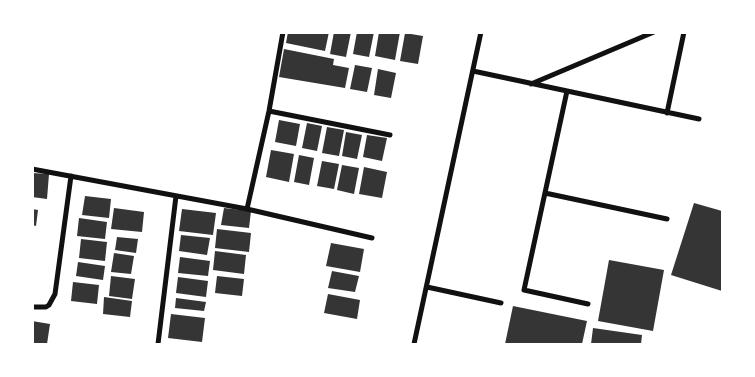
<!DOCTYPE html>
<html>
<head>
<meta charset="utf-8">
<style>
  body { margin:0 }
  #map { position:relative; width:755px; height:377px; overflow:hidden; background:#fff; font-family:"Titillium Web",sans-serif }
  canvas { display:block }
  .frame { position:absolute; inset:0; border:34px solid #fff; pointer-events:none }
</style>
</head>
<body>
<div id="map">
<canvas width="755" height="377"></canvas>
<div class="frame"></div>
</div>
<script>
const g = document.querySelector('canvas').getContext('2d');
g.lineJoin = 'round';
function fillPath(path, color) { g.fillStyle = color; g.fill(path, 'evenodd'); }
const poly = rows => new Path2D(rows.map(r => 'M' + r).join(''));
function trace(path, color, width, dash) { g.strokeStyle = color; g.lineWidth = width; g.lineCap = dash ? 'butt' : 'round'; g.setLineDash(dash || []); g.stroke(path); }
const building = poly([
  [288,32,329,32,325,51,286,43],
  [334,32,351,32,346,57,330,54],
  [357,32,374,32,369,57,353,54],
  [379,32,400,32,395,60,375,56],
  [405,33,423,36,418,64,400,61],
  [284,49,334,59,333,65,349,68,345,88,279,77],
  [355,65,372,68,367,92,350,89],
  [378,69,396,73,391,98,374,95],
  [279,120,300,124,296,146,275,142],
  [307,123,322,126,317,151,302,148],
  [327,127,344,130,339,156,322,153],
  [346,132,362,135,357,159,342,156],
  [367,135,387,138,382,161,363,157],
  [271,150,294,154,289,182,266,177],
  [299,155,314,158,309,185,294,182],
  [322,161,339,164,334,189,317,186],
  [342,165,359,168,354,194,337,190],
  [364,167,387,172,382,198,359,194],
  [32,173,49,174,47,199,32,197],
  [85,196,111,199,109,218,82,215],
  [694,203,722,211,722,291,671,275],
  [114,208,144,212,142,232,111,229],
  [224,208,251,211,249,228,221,225],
  [32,209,38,210,36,226,32,225],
  [182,209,216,213,213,235,179,231],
  [79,218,107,222,105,239,77,236],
  [217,229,251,233,249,252,215,248],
  [181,235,210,238,207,255,179,251],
  [117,237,138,239,136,253,115,250],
  [81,239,107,242,105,261,79,258],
  [331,243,364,249,360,272,326,266],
  [215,251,246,255,244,274,213,270],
  [114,253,134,256,131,274,111,272],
  [180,257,210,261,208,276,178,273],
  [609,260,664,270,653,331,598,321],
  [78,262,105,266,103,280,76,276],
  [332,271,359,276,355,292,328,288],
  [111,276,135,279,132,299,109,296],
  [217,276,244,279,242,296,215,293],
  [178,277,208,281,206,297,176,293],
  [73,282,99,285,97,304,71,301],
  [328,294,360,300,357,319,324,313],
  [104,297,132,301,130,317,103,314],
  [176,298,206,302,204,311,175,308],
  [513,306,587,321,582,344,505,344],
  [171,314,205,318,202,342,168,338],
  [32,321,50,324,47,344,32,344],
  [593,328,642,335,641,344,591,344]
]);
const minor = poly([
  [473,71,699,119],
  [531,84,654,32],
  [567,91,524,290,588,304],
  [269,111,390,135],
  [667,113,684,32],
  [32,169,247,209,372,238],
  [545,193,667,219],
  [247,209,269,111,283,32],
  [427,287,501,303],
  [32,307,46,307,49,305,55,294,71,176],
  [158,344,176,196],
  [414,344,481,32]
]);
fillPath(building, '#353535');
trace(minor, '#111', 5);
</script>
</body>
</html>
